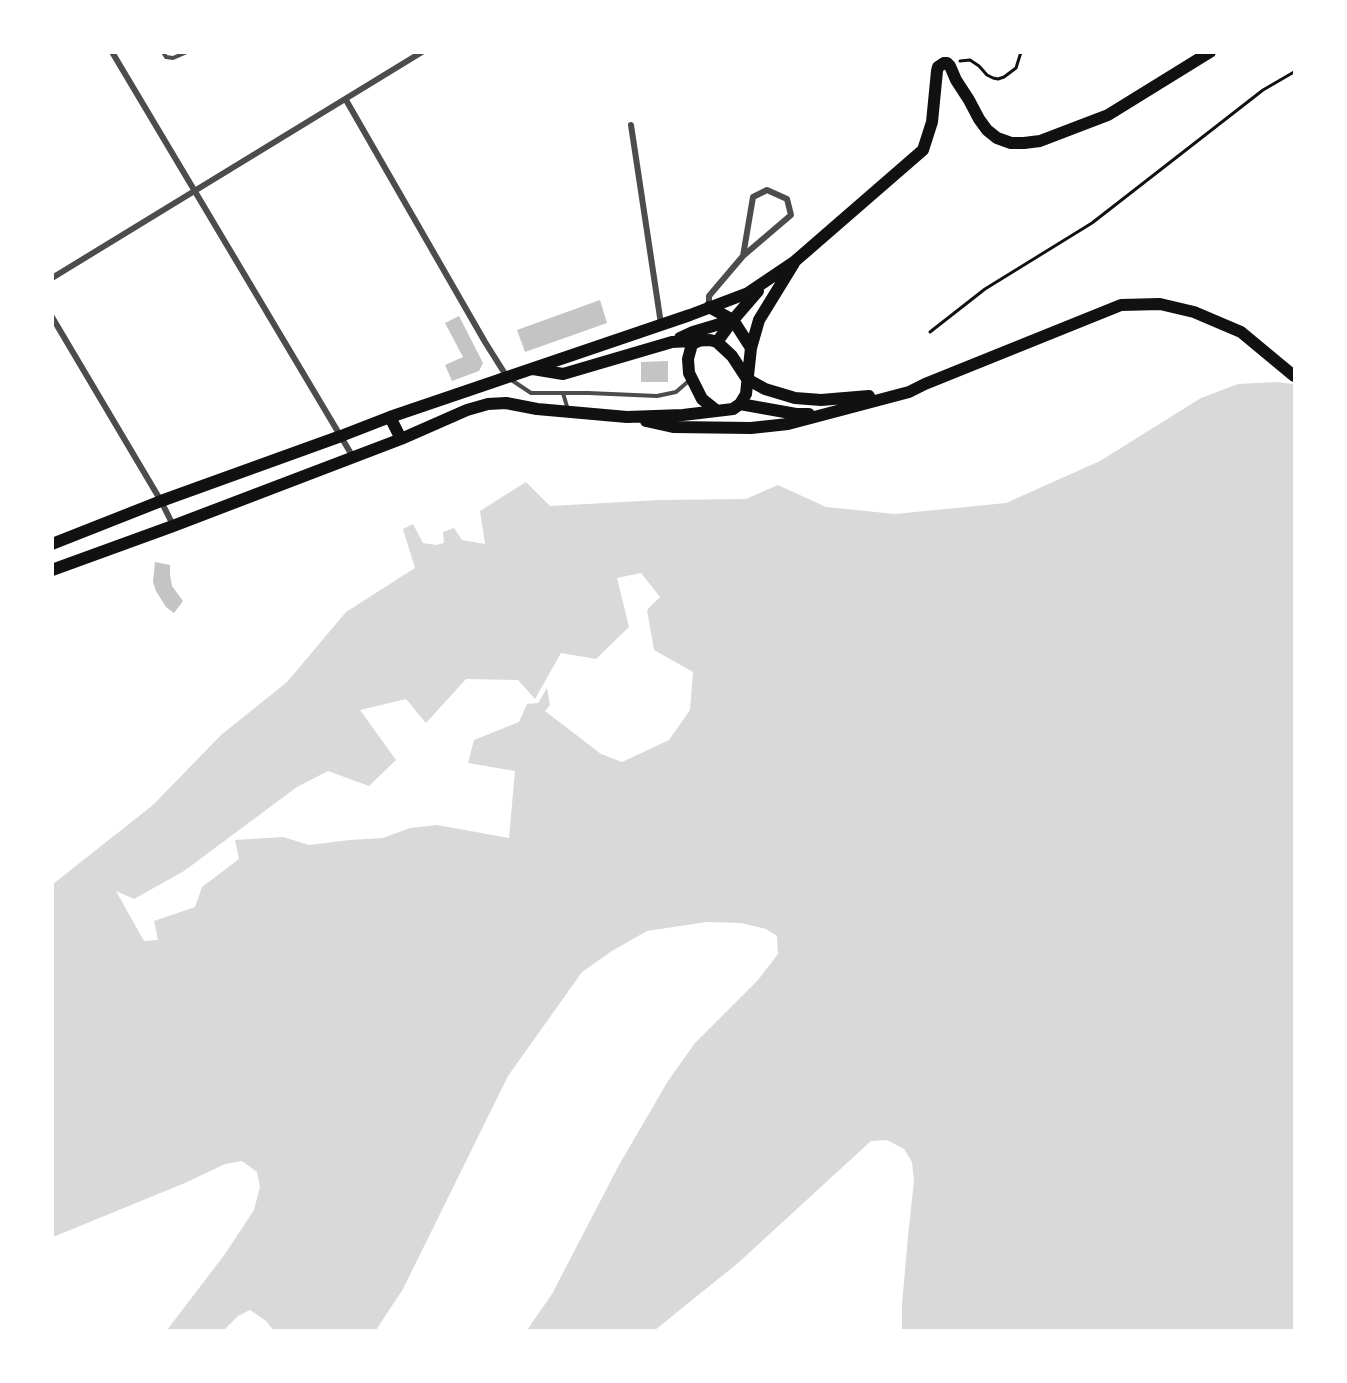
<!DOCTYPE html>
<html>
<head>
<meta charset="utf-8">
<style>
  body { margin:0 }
  #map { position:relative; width:1347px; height:1383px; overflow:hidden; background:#fff; font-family:Lato,sans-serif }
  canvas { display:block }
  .frame { position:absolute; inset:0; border:54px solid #fff; pointer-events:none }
</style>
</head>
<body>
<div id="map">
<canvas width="1347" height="1383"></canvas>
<div class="frame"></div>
</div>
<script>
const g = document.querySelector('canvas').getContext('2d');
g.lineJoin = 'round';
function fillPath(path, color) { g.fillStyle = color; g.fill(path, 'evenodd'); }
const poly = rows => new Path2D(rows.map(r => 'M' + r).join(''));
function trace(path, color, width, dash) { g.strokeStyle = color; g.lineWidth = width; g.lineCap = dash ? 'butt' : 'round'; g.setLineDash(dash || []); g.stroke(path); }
const water = poly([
  [1276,382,1294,384,1294,1330,902,1330,902,1305,908,1236,914,1181,912,1162,904,1149,887,1140,871,1141,738,1263,655,1330,527,1330,552,1294,619,1165,668,1081,695,1043,758,980,778,954,777,936,766,929,741,923,707,922,647,931,612,951,582,972,508,1076,403,1289,376,1330,273,1330,266,1321,250,1310,238,1316,224,1330,167,1330,225,1254,254,1210,260,1187,257,1172,242,1161,225,1164,185,1183,53,1237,53,884,153,805,221,735,287,682,346,612,415,568,403,529,413,524,423,543,436,545,444,543,443,532,454,528,462,540,485,544,480,511,526,482,550,506,660,500,746,499,778,485,826,507,895,514,1006,503,1100,461,1201,398,1238,384],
  [641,573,660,597,647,610,654,650,693,672,690,710,669,740,622,762,601,754,545,711,550,705,547,688,538,703,527,704,519,722,474,740,468,763,515,771,509,838,437,825,410,828,383,838,350,840,309,845,283,837,235,840,239,859,202,887,195,907,154,921,158,940,144,941,116,891,134,899,184,871,297,787,328,771,369,786,396,760,360,710,406,699,426,723,466,679,518,680,535,699,561,653,596,659,629,627,617,578]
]);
const building = poly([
  [600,300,607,323,525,352,517,330],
  [459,316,483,363,479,371,452,381,445,365,463,357,445,323],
  [668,361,668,382,641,382,641,362],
  [155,562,170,565,170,575,172,586,183,601,174,613,166,607,156,591,153,582]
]);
const path = poly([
  [960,61,970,60,979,66,987,75,993,78,998,79,1004,77,1016,68,1021,52],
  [930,332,985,289,1092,223,1263,90,1294,72]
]);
const service = poly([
  [163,52,166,57,173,58,187,52],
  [510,379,531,393,588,393,657,396,676,392,691,379],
  [563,393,568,410]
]);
const minor = poly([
  [112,52,353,457],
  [346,100,485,342,507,377],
  [631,125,661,324],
  [52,278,422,52],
  [709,306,709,296,743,256,791,215,787,199,767,190,753,197,743,256],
  [52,317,161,501,173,525]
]);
const secondary = poly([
  [709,307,733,320,751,348],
  [680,338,693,332,733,320],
  [701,340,692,344,688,359,689,373,702,399,717,411],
  [717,342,733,320,758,291],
  [533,369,563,374,672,342,710,340,717,342,732,356,747,379,765,389,795,398,821,400,869,396],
  [740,404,796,414,809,414],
  [390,417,401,439],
  [646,421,673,427,751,428,788,424,909,392,925,384,1121,305,1160,304,1194,312,1241,332,1294,376],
  [52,544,161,501,341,436,390,417,690,315,748,293,794,262,923,150,932,122,937,71,938,67,944,63,947,63,950,66,956,80,969,100,979,119,987,130,997,138,1011,143,1024,143,1040,141,1108,115,1210,52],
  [52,570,173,526,401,439,467,410,488,404,506,403,537,409,627,417,683,415,733,409,740,404,746,394,751,348,759,320,794,263]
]);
fillPath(water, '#d9d9d9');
fillPath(building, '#c4c4c4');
trace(path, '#111', 3);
trace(service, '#4c4c4c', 4);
trace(minor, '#4c4c4c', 6);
trace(secondary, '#111', 12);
</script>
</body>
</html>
